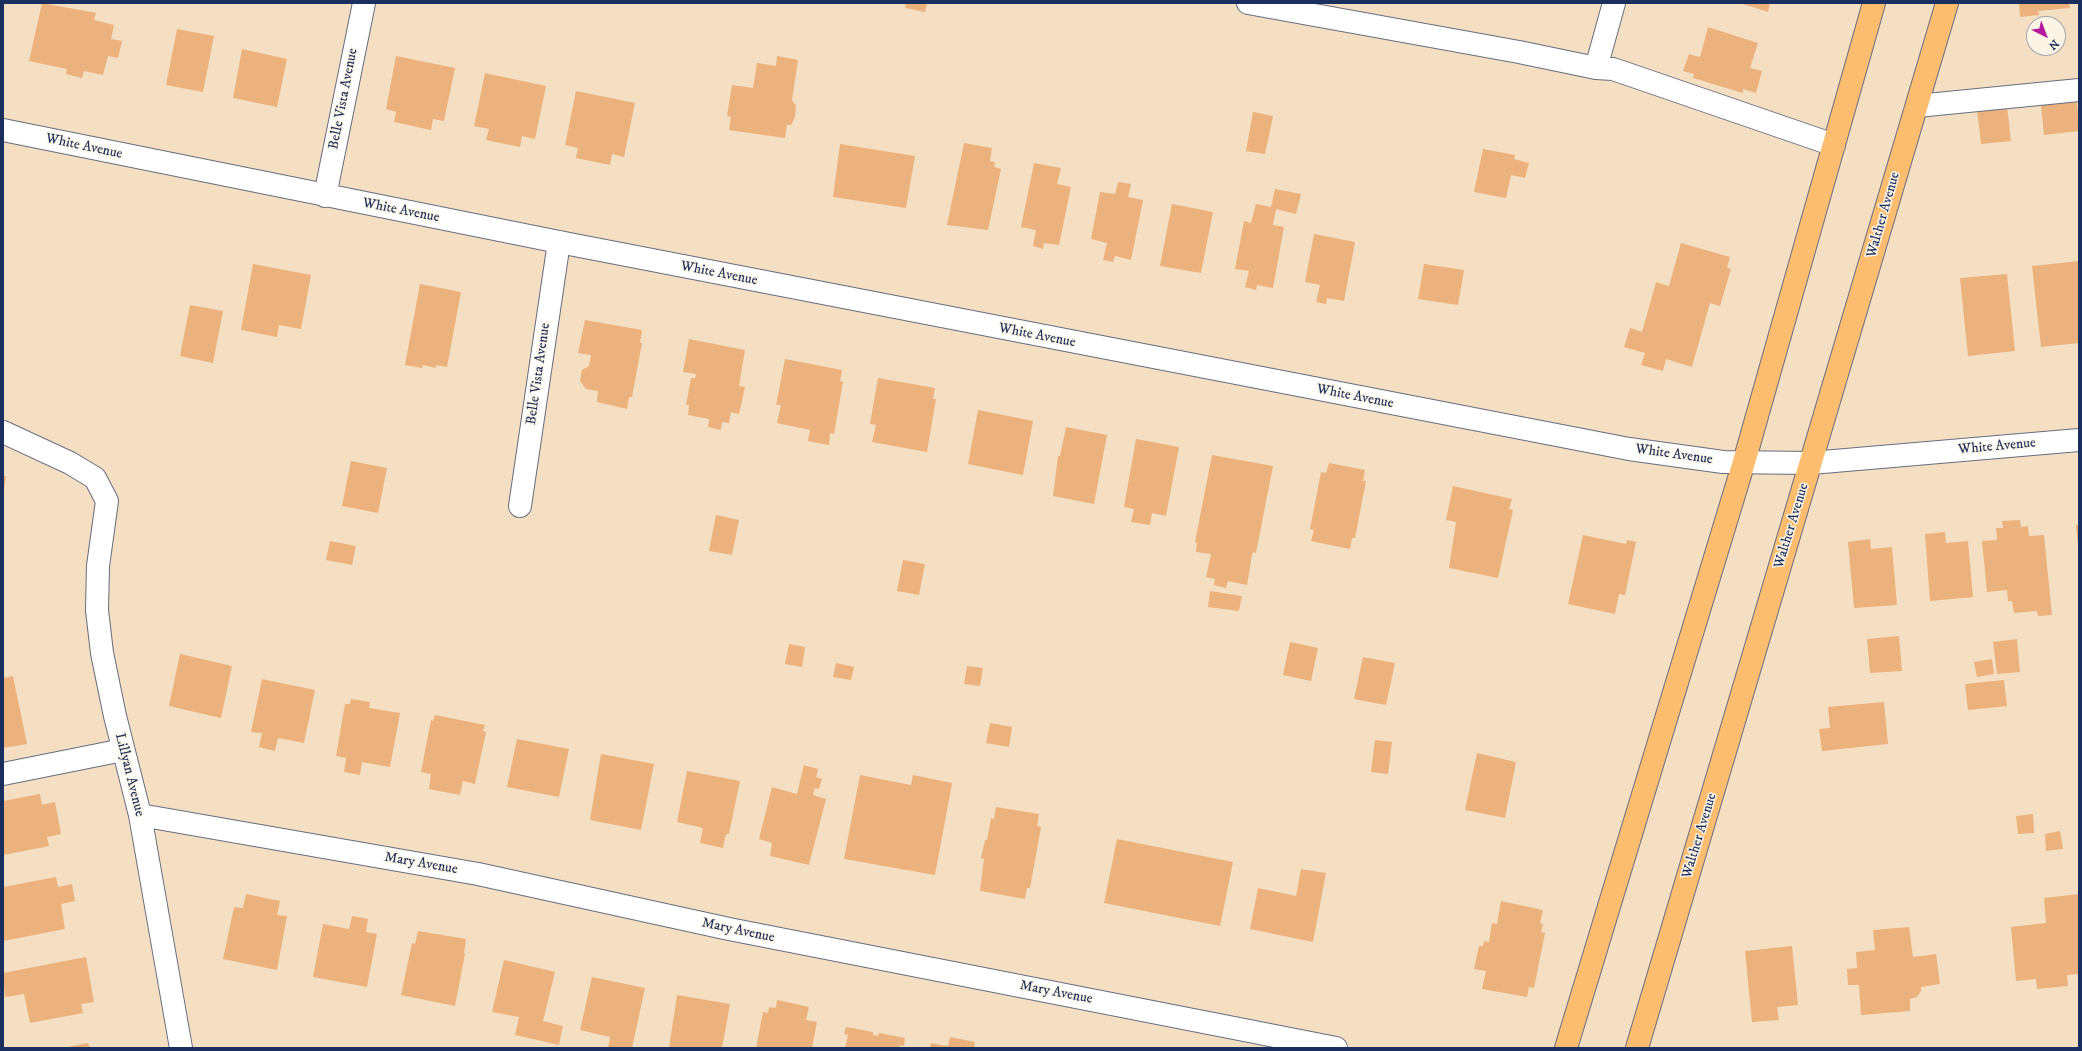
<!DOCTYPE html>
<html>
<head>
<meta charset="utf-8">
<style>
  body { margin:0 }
  #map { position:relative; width:2082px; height:1051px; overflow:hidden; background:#f4dfc2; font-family:"IM FELL DW Pica",serif }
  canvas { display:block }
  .frame { position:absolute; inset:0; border:4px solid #1b2f5e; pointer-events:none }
  .north { position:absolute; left:2026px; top:16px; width:40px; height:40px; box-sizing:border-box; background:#fcf5e5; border:1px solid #a2a6af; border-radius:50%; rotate:138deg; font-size:11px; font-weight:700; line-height:16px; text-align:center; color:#1b2f5e }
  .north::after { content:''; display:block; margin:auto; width:14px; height:18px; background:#b5179e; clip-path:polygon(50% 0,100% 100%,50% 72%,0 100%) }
</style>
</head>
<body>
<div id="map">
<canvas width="2082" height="1051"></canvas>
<div class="frame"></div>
<div class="north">N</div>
</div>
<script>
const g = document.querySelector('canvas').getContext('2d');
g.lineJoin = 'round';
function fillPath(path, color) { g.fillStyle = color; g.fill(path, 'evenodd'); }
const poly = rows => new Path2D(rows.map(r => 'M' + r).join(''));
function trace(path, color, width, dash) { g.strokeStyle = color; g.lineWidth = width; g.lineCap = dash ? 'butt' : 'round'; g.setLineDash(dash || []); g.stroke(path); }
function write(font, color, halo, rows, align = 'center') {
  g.font = font + ' "IM FELL DW Pica",serif'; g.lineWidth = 3; g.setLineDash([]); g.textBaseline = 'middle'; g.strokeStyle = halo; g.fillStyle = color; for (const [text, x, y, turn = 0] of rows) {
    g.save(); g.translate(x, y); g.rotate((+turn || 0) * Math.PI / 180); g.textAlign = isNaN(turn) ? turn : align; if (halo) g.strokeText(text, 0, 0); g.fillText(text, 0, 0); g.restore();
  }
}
const building = poly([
  [42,3,96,13,94,20,114,25,111,39,122,41,118,58,108,56,103,75,84,71,82,78,66,74,67,69,29,61],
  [906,3,927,3,925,12,905,8],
  [1740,3,1770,3,1768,12],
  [2019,3,2069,3,2070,8,2038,11,2039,15,2020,17],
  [1708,27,1758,43,1750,68,1762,71,1756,93,1743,89,1743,93,1693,78,1694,74,1683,71,1689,54,1700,57],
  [177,29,214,36,203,92,166,85],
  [242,49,287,59,277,107,233,98],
  [396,56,455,68,444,121,433,119,431,130,394,122,396,112,386,109],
  [777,56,798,60,792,100,796,106,795,117,791,125,787,125,785,138,729,130,731,117,727,116,732,85,753,88,757,63,776,66],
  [485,73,546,86,535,139,522,136,520,147,486,140,489,129,474,126],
  [576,91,635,103,624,157,612,154,610,165,576,158,578,148,565,145],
  [2077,101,2079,131,2044,135,2041,105],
  [2007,106,2011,141,1981,144,1977,110],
  [1253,112,1273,116,1265,154,1246,151],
  [964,143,992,148,990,161,995,162,994,167,1001,169,988,230,947,225],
  [840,144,915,156,906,208,833,197],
  [1483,149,1515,155,1514,159,1529,163,1525,178,1511,175,1506,198,1474,192],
  [1034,163,1061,168,1057,184,1071,187,1059,245,1044,243,1043,249,1033,246,1036,230,1021,227],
  [1118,182,1131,184,1128,197,1143,200,1131,260,1115,256,1113,262,1103,260,1107,243,1091,239,1100,192,1115,194],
  [1275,189,1301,194,1296,214,1276,209,1273,225,1284,227,1273,288,1257,285,1256,290,1245,287,1249,271,1235,269,1244,221,1251,223,1256,204,1271,207],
  [1172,204,1213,212,1201,273,1160,266],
  [1314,234,1355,242,1344,301,1327,298,1326,304,1316,302,1320,285,1305,282],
  [1681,243,1730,257,1727,268,1731,269,1720,306,1710,303,1692,367,1666,359,1663,371,1641,365,1645,353,1624,347,1630,328,1642,332,1656,282,1669,286],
  [2079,261,2079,343,2041,347,2032,266],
  [253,264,311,275,301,329,279,325,277,337,241,330],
  [1424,264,1464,270,1458,305,1418,299],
  [2007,274,2015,351,1968,356,1960,278],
  [420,284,461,292,447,367,436,365,436,368,423,365,422,368,405,365],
  [190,305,223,311,213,363,180,356],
  [585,320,642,330,640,343,642,343,632,397,629,397,627,409,597,402,598,391,586,389,580,381,582,370,589,366,591,355,578,353],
  [689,339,745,350,739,386,745,387,739,414,731,412,729,423,722,422,721,430,708,427,709,419,688,415,689,405,686,405,691,378,695,378,696,374,683,372],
  [785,359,842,370,840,381,843,382,834,434,830,433,829,445,808,441,810,430,777,423,781,405,776,405],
  [878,378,935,388,933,399,936,399,927,452,872,442,876,425,870,424],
  [978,410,1033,421,1023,475,968,464],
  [1066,427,1107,435,1094,504,1053,496,1058,456,1060,456],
  [1136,439,1179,447,1166,516,1152,513,1150,525,1131,522,1134,509,1124,507],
  [1212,455,1273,466,1256,553,1253,552,1252,555,1247,585,1228,581,1226,588,1214,585,1215,579,1206,577,1211,554,1196,552,1197,543,1195,542],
  [351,461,387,468,378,513,342,506],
  [1329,463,1365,470,1363,481,1366,481,1355,538,1352,538,1350,549,1311,541,1314,530,1310,529,1321,472,1326,473],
  [3,476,6,476,4,490,3,490],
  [1453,486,1512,499,1509,509,1513,510,1498,578,1449,568,1456,522,1446,520],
  [716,515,739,520,732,555,709,551],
  [2020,520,2021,527,2028,526,2029,536,2044,535,2052,615,2038,616,2037,611,2014,613,2012,601,2008,601,2007,590,1987,592,1982,541,1997,540,1996,528,2003,528,2002,521],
  [2076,525,2079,525,2079,545,2078,545],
  [1945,532,1946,543,1968,541,1973,597,1930,601,1925,534],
  [1583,535,1626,544,1627,540,1636,542,1625,595,1619,594,1615,614,1568,604],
  [1870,539,1871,549,1892,547,1897,605,1854,608,1848,542],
  [330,541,356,546,352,565,326,560],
  [903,560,925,564,919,595,897,591],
  [1210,591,1242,596,1239,611,1208,607],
  [1899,636,1902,671,1870,673,1867,639],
  [2017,639,2020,672,1997,674,1993,642],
  [1290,642,1318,648,1311,681,1283,675],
  [789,644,805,647,802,667,785,664],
  [180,654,232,666,221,718,169,706],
  [1363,657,1395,663,1386,705,1354,699],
  [1992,659,1994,674,1977,677,1974,662],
  [836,663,854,667,851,680,833,677],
  [967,666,983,668,980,686,964,684],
  [13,676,27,744,3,748,3,678],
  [262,679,315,690,304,743,278,738,275,751,259,747,262,733,251,732],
  [2004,680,2007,706,1968,710,1965,684],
  [351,699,370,702,369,708,400,713,390,767,362,762,360,775,344,772,346,758,336,756,345,704,350,704],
  [1884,702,1888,744,1822,751,1819,729,1830,728,1828,707],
  [435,715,485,725,483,731,486,732,475,784,463,781,460,795,429,789,431,774,421,772,431,720,433,721],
  [990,723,1012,727,1009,747,986,743],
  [517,739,569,749,559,797,507,787],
  [1375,740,1392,742,1388,774,1371,772],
  [1477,753,1516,762,1505,818,1465,810],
  [601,754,654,764,641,830,590,820],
  [804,765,818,769,816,777,822,779,819,789,815,788,813,795,826,799,809,865,770,856,772,843,759,839,772,787,797,794],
  [687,771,740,781,729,834,726,834,723,848,700,843,703,828,677,822],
  [860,775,911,785,913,775,952,783,935,875,844,859],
  [40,794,42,805,55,802,61,834,47,837,49,846,3,855,3,801],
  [996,807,1039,814,1037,826,1041,827,1030,888,1027,888,1025,899,980,891,984,859,981,858,985,840,987,840,991,818,994,819],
  [2033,814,2034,833,2018,834,2016,816],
  [2060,831,2063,849,2046,851,2045,834],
  [1117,839,1233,862,1220,926,1104,903],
  [1301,869,1326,873,1313,942,1250,929,1258,888,1296,896],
  [56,877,58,887,72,884,75,901,61,904,65,929,3,941,3,887],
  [246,894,280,901,277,915,287,916,277,970,223,959,234,907,243,908],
  [2079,894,2079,974,2067,975,2068,986,2037,989,2036,979,2016,981,2011,927,2046,923,2044,898],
  [1501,901,1543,910,1540,923,1543,924,1541,932,1545,933,1534,988,1529,987,1527,997,1482,989,1486,971,1474,969,1479,946,1483,946,1484,941,1489,942,1492,923,1497,924],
  [352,916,368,919,366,932,377,934,367,987,313,977,323,924,349,929],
  [1909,927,1913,957,1936,954,1940,984,1921,987,1921,991,1917,997,1910,999,1910,1011,1861,1015,1859,985,1848,985,1847,969,1857,968,1856,952,1875,950,1873,930],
  [418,931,466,939,464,953,465,954,455,1006,401,995,412,943,415,944],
  [1792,946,1798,1005,1777,1007,1779,1020,1752,1022,1745,951],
  [86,957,94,1002,81,1004,83,1013,30,1023,24,994,5,997,3,973],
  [504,960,555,972,543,1021,563,1026,559,1045,515,1035,519,1017,492,1012],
  [592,977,645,988,632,1048,608,1048,610,1037,580,1030],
  [677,995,730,1004,722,1048,669,1048],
  [777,1000,809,1007,806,1020,817,1022,812,1048,756,1048,763,1012,768,1013,769,1007,776,1008],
  [846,1027,873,1032,873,1035,878,1036,879,1033,905,1038,904,1046,900,1045,899,1048,845,1048,848,1035,844,1034],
  [950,1037,975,1042,974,1048,930,1048,931,1043,948,1046],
  [88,1043,90,1048,68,1048,68,1047]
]);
const minor = poly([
  [1248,3,1519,52,1596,68,1613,69,1834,145],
  [1596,68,1614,3],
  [1917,106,2079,90],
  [3,130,559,242,1629,449,1723,462,1811,463,2079,440],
  [325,196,364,3],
  [3,432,70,463,95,478,107,501,98,566,97,610,102,653,115,716,140,815,181,1048],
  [520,506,559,242],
  [3,774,123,750],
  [140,815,478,874,729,929,1336,1048]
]);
const major = poly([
  [1566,1048,1744,462,1874,3],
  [1637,1048,1947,3]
]);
const streetNames = [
  ["Belle Vista Avenue",344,99,-79],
  ["White Avenue",84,147,12],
  ["White Avenue",401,211,11],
  ["Walther Avenue",1884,215,-74],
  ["White Avenue",719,274,11],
  ["White Avenue",1037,336,11],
  ["Belle Vista Avenue",539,374,-82],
  ["White Avenue",1355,397,11],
  ["White Avenue",1997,447,-5],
  ["White Avenue",1674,455,8],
  ["Walther Avenue",1792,526,-73],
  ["Lillyan Avenue",129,775,76],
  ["Walther Avenue",1700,836,-73],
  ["Mary Avenue",421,864,10],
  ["Mary Avenue",738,931,12],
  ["Mary Avenue",1056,993,11]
];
fillPath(building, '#ecb27d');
trace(minor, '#676d81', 24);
trace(major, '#676d81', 24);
trace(minor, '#fff', 22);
trace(major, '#fdbd6f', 22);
write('14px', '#1b2f5e', '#fcf5e5', streetNames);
</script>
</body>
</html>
